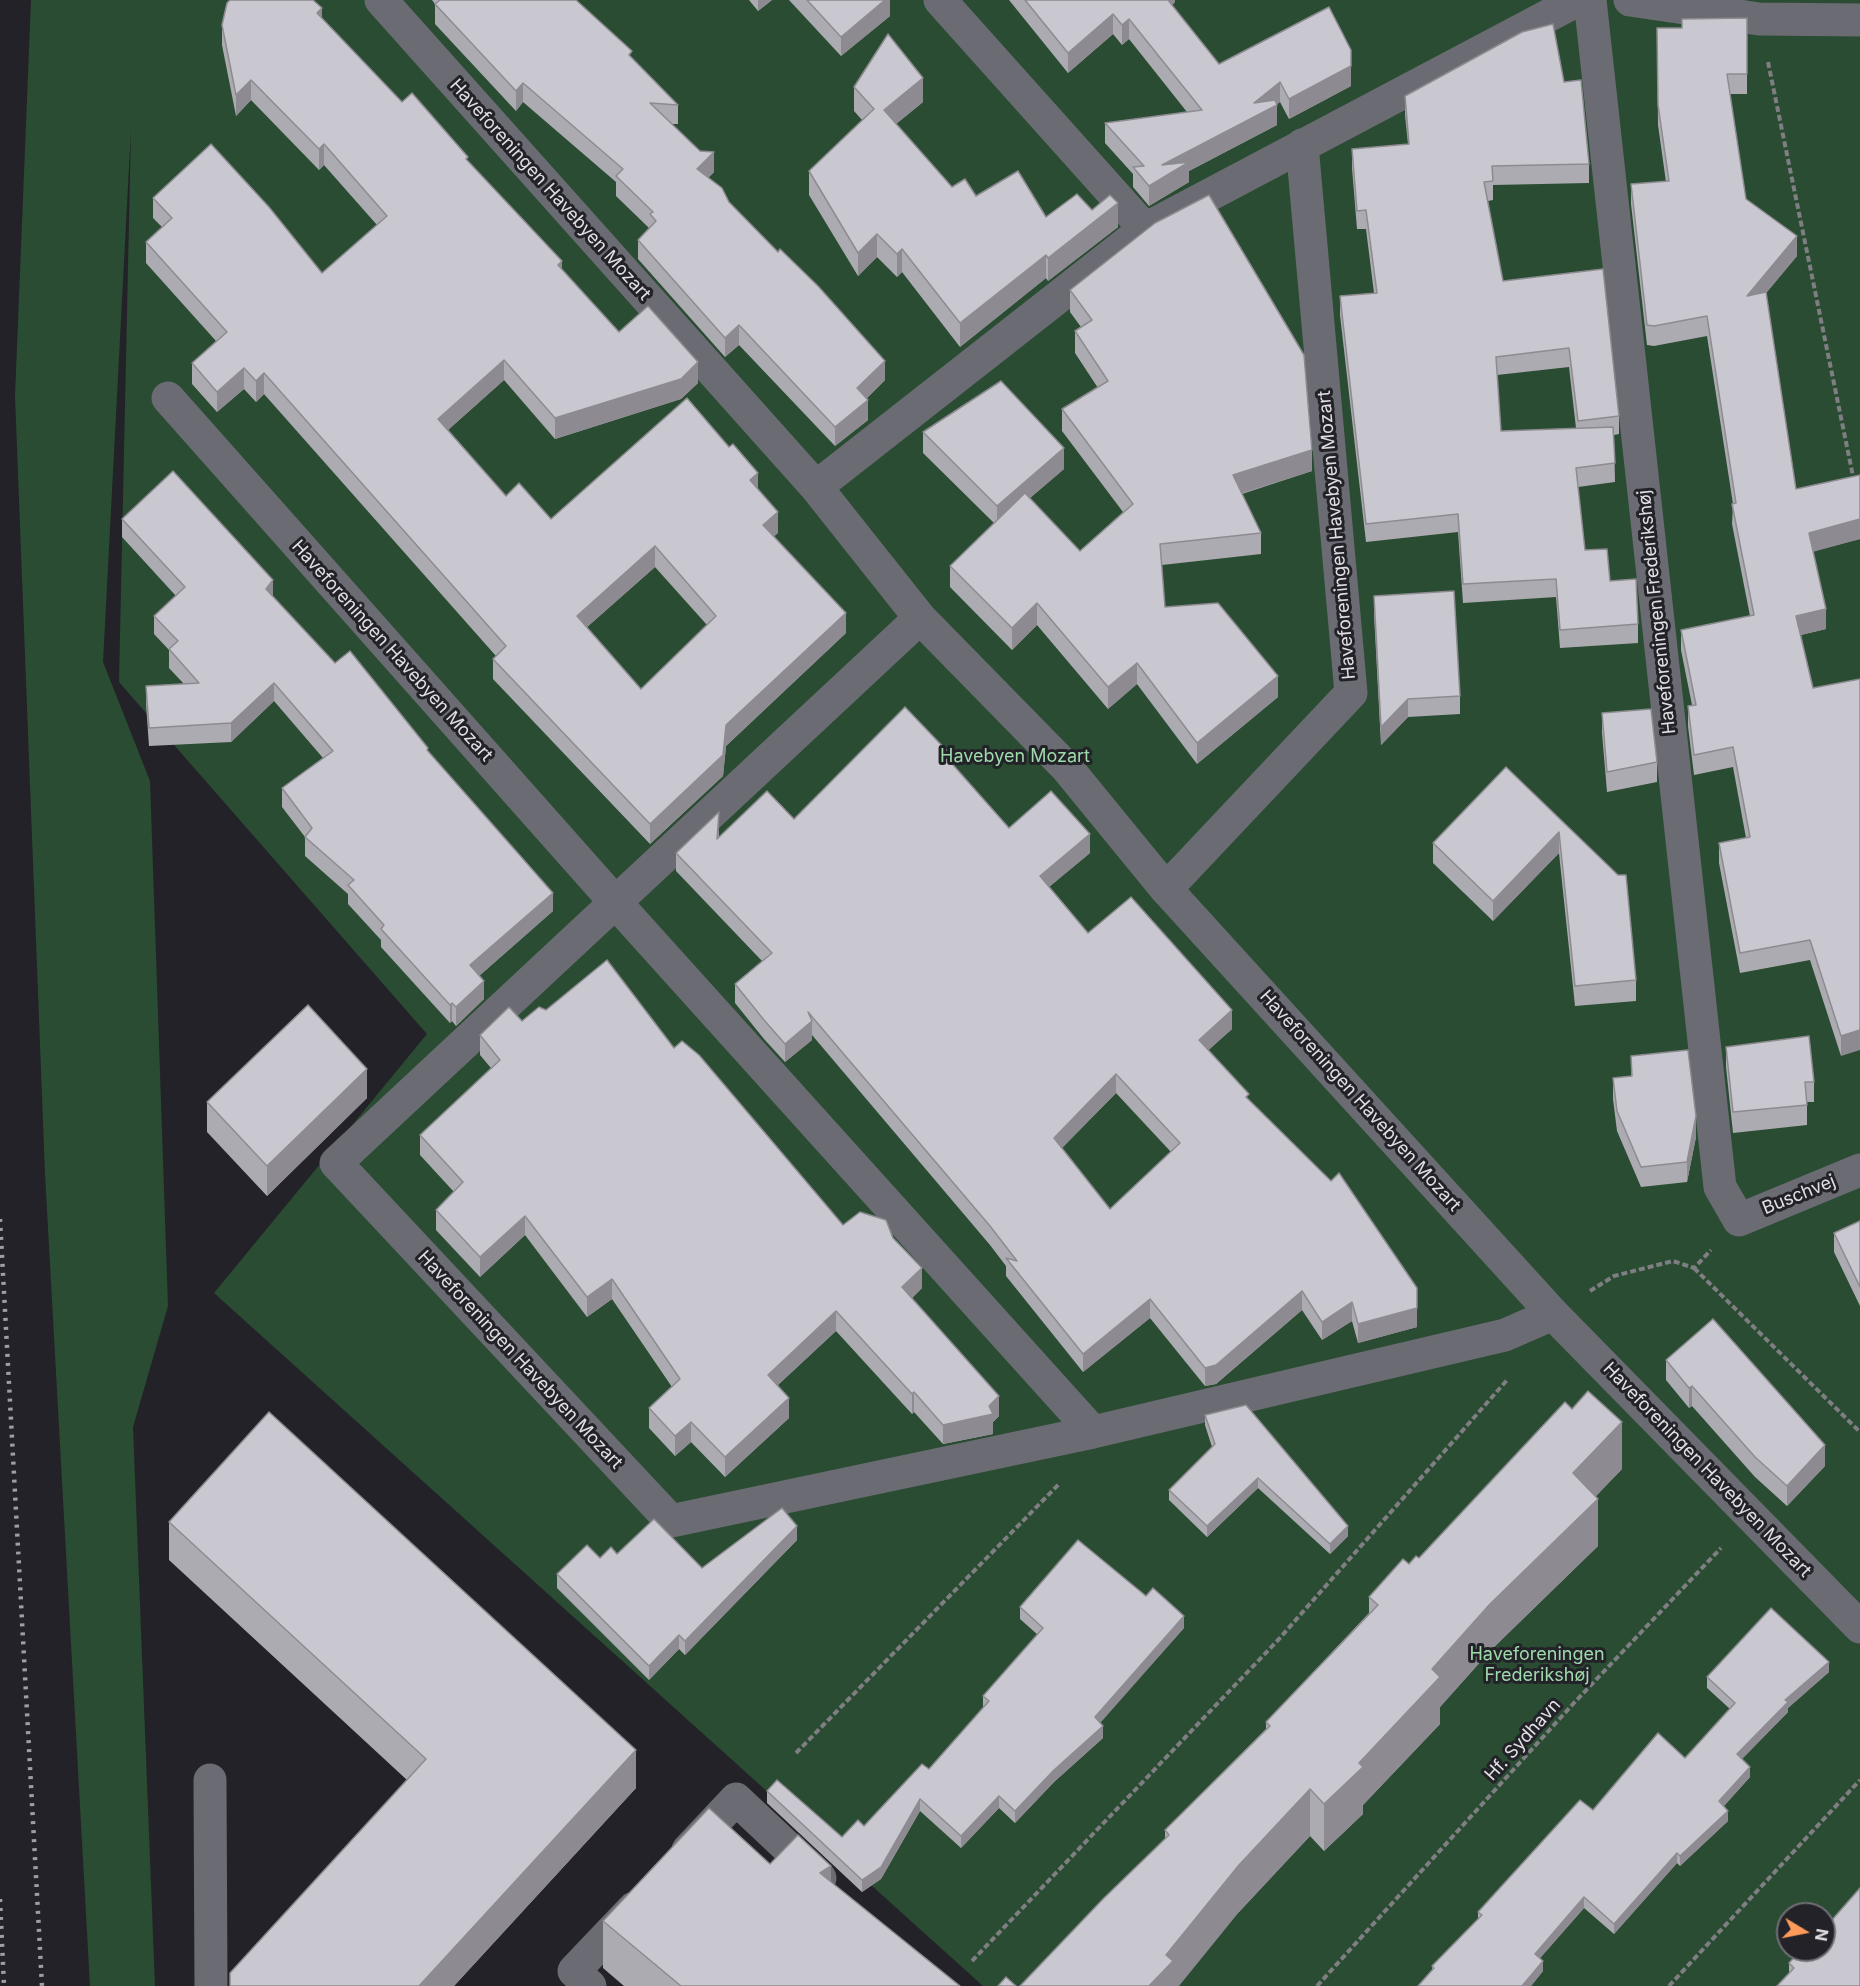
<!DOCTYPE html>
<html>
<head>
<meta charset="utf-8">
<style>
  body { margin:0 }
  #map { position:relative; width:1860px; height:1986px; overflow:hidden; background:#232228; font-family:Inter,sans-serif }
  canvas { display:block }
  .north { position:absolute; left:1776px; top:1902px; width:60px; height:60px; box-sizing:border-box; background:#232228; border:2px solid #6f6e73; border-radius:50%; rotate:100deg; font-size:16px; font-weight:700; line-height:24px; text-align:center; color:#e0e0e4 }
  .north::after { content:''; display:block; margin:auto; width:21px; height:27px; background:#ff9b5a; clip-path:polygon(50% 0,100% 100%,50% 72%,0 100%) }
</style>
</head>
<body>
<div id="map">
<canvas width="1860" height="1986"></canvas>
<div class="north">N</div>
</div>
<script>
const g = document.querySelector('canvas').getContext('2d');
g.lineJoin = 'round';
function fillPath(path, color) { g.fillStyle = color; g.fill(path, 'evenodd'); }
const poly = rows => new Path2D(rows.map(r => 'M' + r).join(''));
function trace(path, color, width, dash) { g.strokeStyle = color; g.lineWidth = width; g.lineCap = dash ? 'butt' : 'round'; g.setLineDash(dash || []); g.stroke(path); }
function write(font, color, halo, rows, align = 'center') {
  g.font = font + ' Inter,sans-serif'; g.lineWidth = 6; g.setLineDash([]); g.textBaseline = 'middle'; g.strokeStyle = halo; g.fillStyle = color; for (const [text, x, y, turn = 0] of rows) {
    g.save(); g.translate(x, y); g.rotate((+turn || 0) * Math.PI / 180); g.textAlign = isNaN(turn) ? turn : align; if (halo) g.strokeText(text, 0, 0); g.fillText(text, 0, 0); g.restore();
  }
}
const green = poly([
  [31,0,1860,0,1860,1986,983,1986,214,1293,427,1034,119,682,131,129,103,662,150,781,168,1306,133,1427,155,1986,90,1986,45,1174,15,396],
  [1788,1914,1824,1914,1824,1950,1788,1950]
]);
const path = poly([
  [1768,62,1854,481],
  [1694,1268,1860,1432],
  [1590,1291,1614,1276,1673,1261,1694,1268,1711,1250],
  [796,1753,1059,1484],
  [972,1961,1279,1639,1508,1379],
  [1317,1986,1573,1704,1721,1548],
  [1669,1986,1860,1780]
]);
const minor = poly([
  [381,0,816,487,920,618,1067,768,1166,889,1553,1314,1860,1627],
  [940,0,1145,229],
  [1590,0,1720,1187,1739,1220,1860,1170],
  [1630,0,1759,19,1860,20],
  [168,398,616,903,1093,1432],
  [816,487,1145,229,1578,0],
  [920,618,336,1163,671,1521,1093,1432,1505,1335,1553,1314],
  [1166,889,1351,693,1302,145],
  [210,1780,211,1986],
  [688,1850,736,1799,820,1878],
  [590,1986,574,1971,634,1908]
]);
const rail = poly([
  [0,1219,42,1986],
  [0,1899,4,1986]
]);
const wall = poly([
  [432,0,576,0,678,105,678,124,672,124,714,172,708,178,885,380,867,398,868,420,835,446,739,345,725,357,638,259,638,240,649,228,616,196,616,182,523,102,516,111,435,24,435,4],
  [749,0,772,0,758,11],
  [789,0,890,0,890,16,841,56],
  [1009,0,1175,0,1175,2,1172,5,1219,64,1351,86,1289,119,1280,102,1277,104,1277,125,1189,171,1189,182,1149,206,1133,187,1133,174,1105,143,1105,123,1187,112,1129,39,1122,45,1113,34,1068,73],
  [1747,18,1747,94,1730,94,1746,199,1797,256,1766,293,1796,489,1860,475,1860,539,1813,551,1826,629,1801,635,1813,688,1860,679,1841,1056,1810,960,1740,973,1719,863,1719,843,1746,838,1733,767,1694,775,1688,726,1688,706,1692,705,1681,650,1681,630,1750,616,1732,524,1733,504,1707,336,1654,346,1647,345,1631,204,1631,184,1666,182,1658,125,1657,28,1682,28],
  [322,19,402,102,468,161,562,269,619,332,698,383,681,399,555,439,504,380,448,430,506,496,551,519,758,489,778,533,774,536,846,633,726,746,723,776,650,844,493,679,493,659,496,656,264,394,256,402,244,389,217,412,192,384,192,363,216,341,146,263,146,242,162,227,153,218,153,198,322,273,377,225,324,165,319,170,251,100,236,116,222,45,222,25],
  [655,567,707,625,641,689,587,627],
  [1564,82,1589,164,1589,183,1493,185,1493,200,1488,201,1503,281,1603,269,1619,416,1619,434,1614,435,1615,482,1578,487,1585,550,1610,581,1638,624,1638,643,1560,648,1556,597,1463,603,1458,532,1366,542,1340,315,1340,296,1374,293,1366,229,1357,229,1352,168,1352,149,1408,144,1405,115,1405,96],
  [1569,367,1576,428,1501,431,1497,375],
  [854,87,923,102,896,124,952,187,976,196,1046,217,1092,210,1118,227,1048,281,1046,278,960,347,902,272,897,277,877,257,858,276,809,195,809,171,862,120,854,111],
  [1070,290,1312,471,1242,494,1261,533,1261,554,1162,565,1165,607,1278,697,1197,764,1137,684,1108,709,1037,625,1012,650,950,587,950,566,994,523,923,453,923,432,1064,469,1030,498,1080,551,1123,512,1062,431,1062,409,1098,388,1075,353,1075,331,1081,327,1070,312],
  [122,519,273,597,335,663,428,752,553,911,479,976,484,999,456,1026,452,1021,450,1023,381,947,381,940,348,904,348,894,305,856,305,837,282,807,282,788,323,758,274,701,231,742,149,746,146,704,146,686,184,684,169,668,169,650,154,634,154,616,176,596,122,537],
  [1374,596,1460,696,1460,714,1408,717,1381,745,1374,614],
  [1602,713,1657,762,1657,782,1607,792,1602,733],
  [951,762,1009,828,1090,853,1049,887,1088,933,1232,1029,1208,1050,1249,1101,1417,1327,1358,1343,1352,1321,1322,1340,1302,1310,1216,1384,1205,1386,1150,1318,1083,1372,1006,1276,1006,1266,990,1245,812,1035,812,1040,785,1062,764,1039,735,1003,735,984,762,961,676,871,676,853,719,831,719,838,794,819],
  [1116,1093,1171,1152,1110,1209,1062,1148],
  [1506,767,1618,875,1636,980,1636,1001,1575,1006,1559,853,1493,921,1433,863,1433,843],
  [546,1010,674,1048,843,1225,893,1238,922,1288,912,1298,999,1416,993,1422,993,1434,943,1444,914,1412,912,1414,836,1331,778,1385,789,1418,725,1477,691,1442,675,1456,649,1428,649,1408,672,1387,612,1299,587,1317,525,1235,480,1277,436,1230,436,1210,454,1192,420,1155,420,1135,491,1068,480,1055,480,1035,522,1021],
  [1726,1047,1814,1082,1814,1102,1807,1102,1807,1125,1733,1133,1726,1067],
  [1631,1056,1696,1137,1687,1182,1641,1187,1617,1131,1613,1099,1613,1078,1631,1077],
  [367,1098,267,1196,207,1132,207,1102],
  [1860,1221,1860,1306,1834,1252,1834,1233],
  [1666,1360,1825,1466,1787,1506,1755,1477,1692,1406,1689,1408,1666,1380],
  [1205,1415,1348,1536,1330,1554,1258,1488,1207,1537,1169,1500,1169,1490,1212,1447,1205,1425],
  [1622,1469,1596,1496,1598,1546,1490,1651,1440,1707,1440,1724,1363,1805,1363,1814,1324,1851,1310,1836,1239,1912,1165,1839,1165,1830,1266,1729,1266,1722,1369,1613,1369,1597,1409,1564,1419,1558],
  [169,1522,636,1788,454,1986,230,1986,407,1780,169,1560],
  [797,1540,685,1655,679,1649,649,1680,557,1588,557,1574,600,1558,617,1554,702,1568],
  [1020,1607,1184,1628,1100,1722,1103,1738,1054,1782,1015,1823,999,1808,961,1848,920,1811,881,1879,862,1892,767,1803,767,1791,842,1837,864,1826,929,1769,983,1708,983,1696,1038,1635,1020,1619],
  [1829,1672,1788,1708,1788,1712,1742,1759,1750,1777,1724,1806,1728,1821,1680,1866,1677,1863,1614,1934,1584,1908,1540,1958,1543,1971,1531,1986,1418,1986,1432,1970,1432,1966,1478,1919,1478,1912,1593,1810,1685,1758,1730,1709,1707,1688,1707,1677],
  [770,1864,831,1882,960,1986,624,1986,603,1968,603,1921],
  [1824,1950,1789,1974,1789,1963]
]);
const shadedWall = poly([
  [758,0,772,0,758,11],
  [885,0,890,0,890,16,841,56,841,37],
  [1162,0,1175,0,1175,2,1162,13],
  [322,8,322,29,317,13],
  [1113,14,1113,34,1068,73,1068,53],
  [1129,19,1129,39,1122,45,1122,25],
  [1351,66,1351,86,1289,119,1289,99],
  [923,78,923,102,884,134,884,110],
  [251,80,251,100,236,116,236,95],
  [1280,82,1280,102,1275,106,1277,105,1277,125,1189,171,1189,182,1149,206,1149,186,1162,165,1254,103],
  [523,83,523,102,516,111,516,91],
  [324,144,324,165,319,170,319,149],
  [714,152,714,172,697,189,697,169],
  [1118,203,1118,227,1048,281,1048,258],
  [877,234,877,257,858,276,858,253],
  [1797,236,1797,256,1747,316,1747,296],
  [902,249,902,272,897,277,897,254],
  [1046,255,1046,278,960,347,960,323],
  [562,261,562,282,558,265],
  [739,325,739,345,725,357,725,338],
  [504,360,504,380,438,439,438,419],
  [885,361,885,380,857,408,857,388],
  [698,362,698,383,681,399,555,439,555,418],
  [244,368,244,389,217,412,217,392],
  [264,373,264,394,256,402,256,381],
  [868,400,868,420,835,446,835,427],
  [1064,448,1064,469,997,526,997,506],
  [1312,450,1312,471,1233,496,1233,475],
  [758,473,758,493,750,480],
  [778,512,778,533,763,546,763,525],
  [1860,519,1860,539,1809,553,1809,533],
  [655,546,655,567,577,636,577,616],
  [273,580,273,598,266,589],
  [1037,603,1037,625,1012,650,1012,628],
  [1826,609,1826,629,1796,636,1796,616],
  [846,613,846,633,726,746,723,776,650,844,650,824,726,725],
  [1137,663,1137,684,1108,709,1108,687],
  [1278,676,1278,697,1197,764,1197,743],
  [274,683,274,701,231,742,231,723],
  [1408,699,1408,717,1381,745,1381,727],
  [719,812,719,831,717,858,717,839],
  [1559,832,1559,853,1493,921,1493,901],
  [1090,834,1090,853,1040,894,1040,876],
  [553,893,553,911,470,984,470,965],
  [484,981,484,999,456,1026,456,1007],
  [452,1003,452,1021,450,1023,450,1005],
  [1232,1010,1232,1029,1199,1059,1199,1040],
  [812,1021,812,1040,785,1062,785,1044],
  [1860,1030,1860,1050,1841,1056,1841,1036],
  [367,1069,367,1098,267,1196,267,1166],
  [1116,1074,1116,1093,1054,1156,1054,1138],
  [1696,1116,1696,1137,1687,1182,1687,1162],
  [525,1216,525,1235,480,1277,480,1257],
  [922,1268,922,1288,902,1306,902,1287],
  [612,1279,612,1299,587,1317,587,1297],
  [1302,1291,1302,1310,1216,1384,1205,1386,1205,1368],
  [1150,1299,1150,1318,1083,1372,1083,1354],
  [1352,1302,1352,1321,1322,1340,1322,1322],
  [1417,1308,1417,1327,1358,1343,1358,1324],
  [836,1311,836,1331,768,1394,768,1375],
  [1692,1386,1692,1406,1689,1408,1689,1388],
  [914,1392,914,1412,912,1414,912,1394],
  [999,1396,999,1416,993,1422,993,1434,943,1444,943,1425,989,1406],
  [789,1398,789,1418,725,1477,725,1457],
  [691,1422,691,1442,675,1456,675,1436],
  [1622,1422,1622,1469,1573,1520,1573,1473],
  [1825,1445,1825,1466,1787,1506,1787,1486],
  [1258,1478,1258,1488,1207,1537,1207,1526],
  [1598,1499,1598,1546,1490,1651,1440,1707,1440,1724,1363,1805,1363,1814,1324,1851,1324,1804,1359,1763,1432,1669,1490,1604],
  [797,1526,797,1540,685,1655,685,1641],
  [1348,1526,1348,1536,1330,1554,1330,1544],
  [1184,1616,1184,1628,1095,1729,1095,1717],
  [679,1635,679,1649,649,1680,649,1666],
  [1829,1662,1829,1672,1788,1708,1788,1712,1737,1764,1737,1754,1785,1700],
  [1103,1726,1103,1738,1054,1782,1015,1823,1015,1811,1054,1770],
  [636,1750,636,1788,454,1986,419,1986],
  [1750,1767,1750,1777,1719,1811,1719,1801],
  [1310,1789,1310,1836,1239,1912,1179,1986,1149,1986,1166,1955,1239,1865],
  [999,1796,999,1808,961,1848,961,1836],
  [920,1799,920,1811,881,1879,862,1892,862,1880],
  [1728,1811,1728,1821,1680,1866,1680,1856],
  [1677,1853,1677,1863,1614,1934,1614,1924],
  [831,1866,831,1914,820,1873],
  [1584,1897,1584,1908,1535,1964,1535,1954],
  [1543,1961,1543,1971,1531,1986,1522,1986]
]);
const building = poly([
  [230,0,313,0,322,8,317,13,402,102,412,93,468,157,466,159,562,261,558,265,619,332,648,306,698,362,681,379,555,418,504,360,438,419,506,496,519,483,551,519,687,398,729,447,733,444,758,473,750,480,778,512,763,525,846,613,726,725,723,755,650,824,493,659,506,646,264,373,256,381,244,368,217,392,192,363,227,332,146,242,172,218,153,198,211,144,269,207,322,273,387,216,324,144,319,149,251,80,236,95,222,25,227,3,230,0],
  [655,546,716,616,641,689,577,616,655,546],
  [440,0,576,0,632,51,629,55,678,105,650,103,700,151,714,152,697,169,722,188,729,202,778,252,780,249,818,286,885,361,857,388,868,400,835,427,739,325,725,338,638,240,656,221,650,214,653,212,616,176,623,169,523,83,516,91,435,4,440,0],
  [807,0,885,0,841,37,807,0],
  [1025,0,1168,0,1219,64,1329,7,1351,50,1351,66,1289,99,1280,82,1254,103,1275,100,1277,105,1162,165,1189,162,1149,186,1133,167,1144,166,1105,123,1202,110,1129,19,1122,25,1113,14,1068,53,1025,0],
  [1747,18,1747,74,1727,74,1746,199,1797,236,1747,296,1766,292,1796,489,1860,475,1860,519,1809,533,1826,609,1796,616,1813,688,1860,679,1860,1030,1841,1036,1810,940,1740,953,1719,843,1750,837,1733,747,1694,755,1688,706,1696,705,1681,630,1754,615,1732,504,1736,503,1707,316,1654,326,1647,325,1631,184,1669,181,1658,105,1657,28,1682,28,1682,19,1747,18],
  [1553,24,1564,82,1581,80,1589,164,1492,166,1493,181,1484,182,1503,281,1603,269,1619,416,1578,421,1569,348,1496,357,1501,431,1613,427,1615,463,1576,468,1585,550,1607,549,1610,581,1636,579,1638,624,1560,630,1556,579,1463,584,1458,514,1366,524,1340,296,1377,293,1366,210,1357,211,1352,149,1409,144,1405,96,1522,32,1553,24],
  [888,34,923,78,884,110,952,187,965,179,976,196,1018,171,1046,217,1077,194,1092,210,1110,195,1118,203,1048,258,1046,255,960,323,902,249,897,254,877,234,858,253,809,171,874,109,854,87,888,34],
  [1209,195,1304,355,1312,450,1233,475,1261,533,1160,544,1165,607,1218,603,1278,676,1197,743,1137,663,1108,687,1037,603,1012,628,950,566,1025,493,1080,551,1133,504,1062,409,1108,381,1075,331,1092,320,1070,290,1155,223,1209,195],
  [1001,381,1064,448,997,506,923,432,1001,381],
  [173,471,273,580,266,589,335,663,350,651,428,748,427,750,553,893,470,965,484,981,456,1007,452,1003,450,1005,381,929,384,925,348,885,354,880,305,837,312,828,282,788,333,751,274,683,231,723,149,728,146,686,199,683,169,649,178,641,154,616,185,587,122,519,173,471],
  [1454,591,1460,696,1408,699,1381,727,1374,596,1454,591],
  [905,707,951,755,947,758,1009,828,1051,791,1090,834,1040,876,1088,933,1131,897,1232,1010,1199,1040,1249,1094,1246,1097,1331,1181,1339,1173,1417,1288,1417,1308,1358,1324,1352,1302,1322,1322,1302,1291,1216,1365,1205,1368,1150,1299,1083,1354,1006,1258,1017,1261,990,1226,808,1012,812,1021,785,1044,764,1020,735,984,772,953,676,853,719,812,717,839,767,791,794,819,905,707],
  [1116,1074,1180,1143,1110,1209,1054,1138,1116,1074],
  [1651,709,1657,762,1607,772,1602,713,1651,709],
  [1506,767,1618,875,1626,875,1636,980,1575,986,1559,832,1493,901,1433,843,1506,767],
  [607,960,674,1048,682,1041,699,1055,843,1225,860,1212,886,1220,893,1238,922,1268,902,1287,999,1396,989,1406,993,1414,943,1425,914,1392,912,1394,836,1311,768,1375,789,1398,725,1457,691,1422,675,1436,649,1408,680,1379,612,1279,587,1297,525,1216,480,1257,436,1210,463,1182,420,1135,500,1060,480,1035,509,1007,522,1021,539,1007,546,1010,607,960],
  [308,1005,367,1069,267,1166,207,1102,308,1005],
  [1809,1036,1814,1082,1805,1082,1807,1105,1733,1112,1726,1047,1809,1036],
  [1688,1050,1696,1116,1687,1162,1641,1167,1617,1111,1613,1078,1632,1076,1631,1056,1688,1050],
  [1860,1221,1860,1287,1834,1233,1860,1221],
  [1713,1319,1825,1445,1787,1486,1755,1457,1692,1386,1689,1388,1666,1360,1713,1319],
  [1588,1391,1622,1422,1573,1473,1598,1499,1490,1604,1432,1669,1440,1677,1359,1763,1363,1767,1324,1804,1310,1789,1239,1865,1166,1955,1173,1961,1149,1986,1020,1986,1103,1899,1169,1835,1165,1830,1270,1726,1266,1722,1378,1605,1369,1597,1403,1559,1409,1564,1416,1556,1419,1558,1565,1402,1572,1409,1588,1391],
  [1246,1405,1348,1526,1330,1544,1258,1478,1207,1526,1169,1490,1215,1444,1205,1415,1246,1405],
  [269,1412,636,1750,419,1986,230,1986,230,1973,426,1759,169,1522,269,1412],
  [782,1508,797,1526,685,1641,679,1635,649,1666,557,1574,587,1545,600,1558,611,1547,617,1554,654,1519,702,1568,782,1508],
  [1078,1540,1146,1596,1153,1588,1184,1616,1095,1717,1103,1726,1054,1770,1015,1811,999,1796,961,1836,920,1799,881,1867,862,1880,767,1791,777,1780,842,1837,858,1820,864,1826,922,1764,929,1769,989,1701,983,1696,1043,1628,1020,1607,1078,1540],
  [1771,1608,1829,1662,1785,1700,1788,1702,1737,1754,1750,1767,1719,1801,1728,1811,1680,1856,1677,1853,1614,1924,1584,1897,1535,1954,1543,1961,1522,1986,1418,1986,1434,1968,1432,1966,1482,1915,1478,1912,1580,1800,1593,1810,1658,1733,1685,1758,1735,1703,1707,1677,1771,1608],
  [709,1808,770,1864,798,1835,831,1866,820,1873,960,1986,681,1986,603,1921,709,1808],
  [1860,1888,1860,1986,1777,1986,1794,1968,1789,1963,1801,1950,1824,1950,1824,1929,1860,1888],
  [1006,1977,1016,1986,998,1986,1006,1977]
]);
const streetNames = [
  ["Haveforeningen Havebyen Mozart",550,190,48],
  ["Haveforeningen Havebyen Mozart",1337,535,-95],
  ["Haveforeningen Frederikshøj",1657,612,-96],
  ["Haveforeningen Havebyen Mozart",392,651,48],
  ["Haveforeningen Havebyen Mozart",1360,1101,48],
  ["Buschvej",1799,1195,-22],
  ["Haveforeningen Havebyen Mozart",520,1360,47],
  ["Haveforeningen Havebyen Mozart",1707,1470,46],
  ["Hf. Sydhavn",1523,1740,-48]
];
const parkNames = [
  ["Havebyen Mozart",1015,757],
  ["Haveforeningen",1537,1655],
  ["Frederikshøj",1537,1676]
];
fillPath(green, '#2a4c32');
trace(path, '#7f7e83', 4, [6, 3]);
trace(minor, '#6b6b73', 33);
trace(rail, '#9f9ea3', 4.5, [3, 6]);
fillPath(wall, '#adabb2');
fillPath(shadedWall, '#8d8b91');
fillPath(building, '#c9c7cf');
trace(building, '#8d8b91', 1.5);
write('18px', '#e0e0e4', '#232228', streetNames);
write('18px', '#9edaab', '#232228', parkNames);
</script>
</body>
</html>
